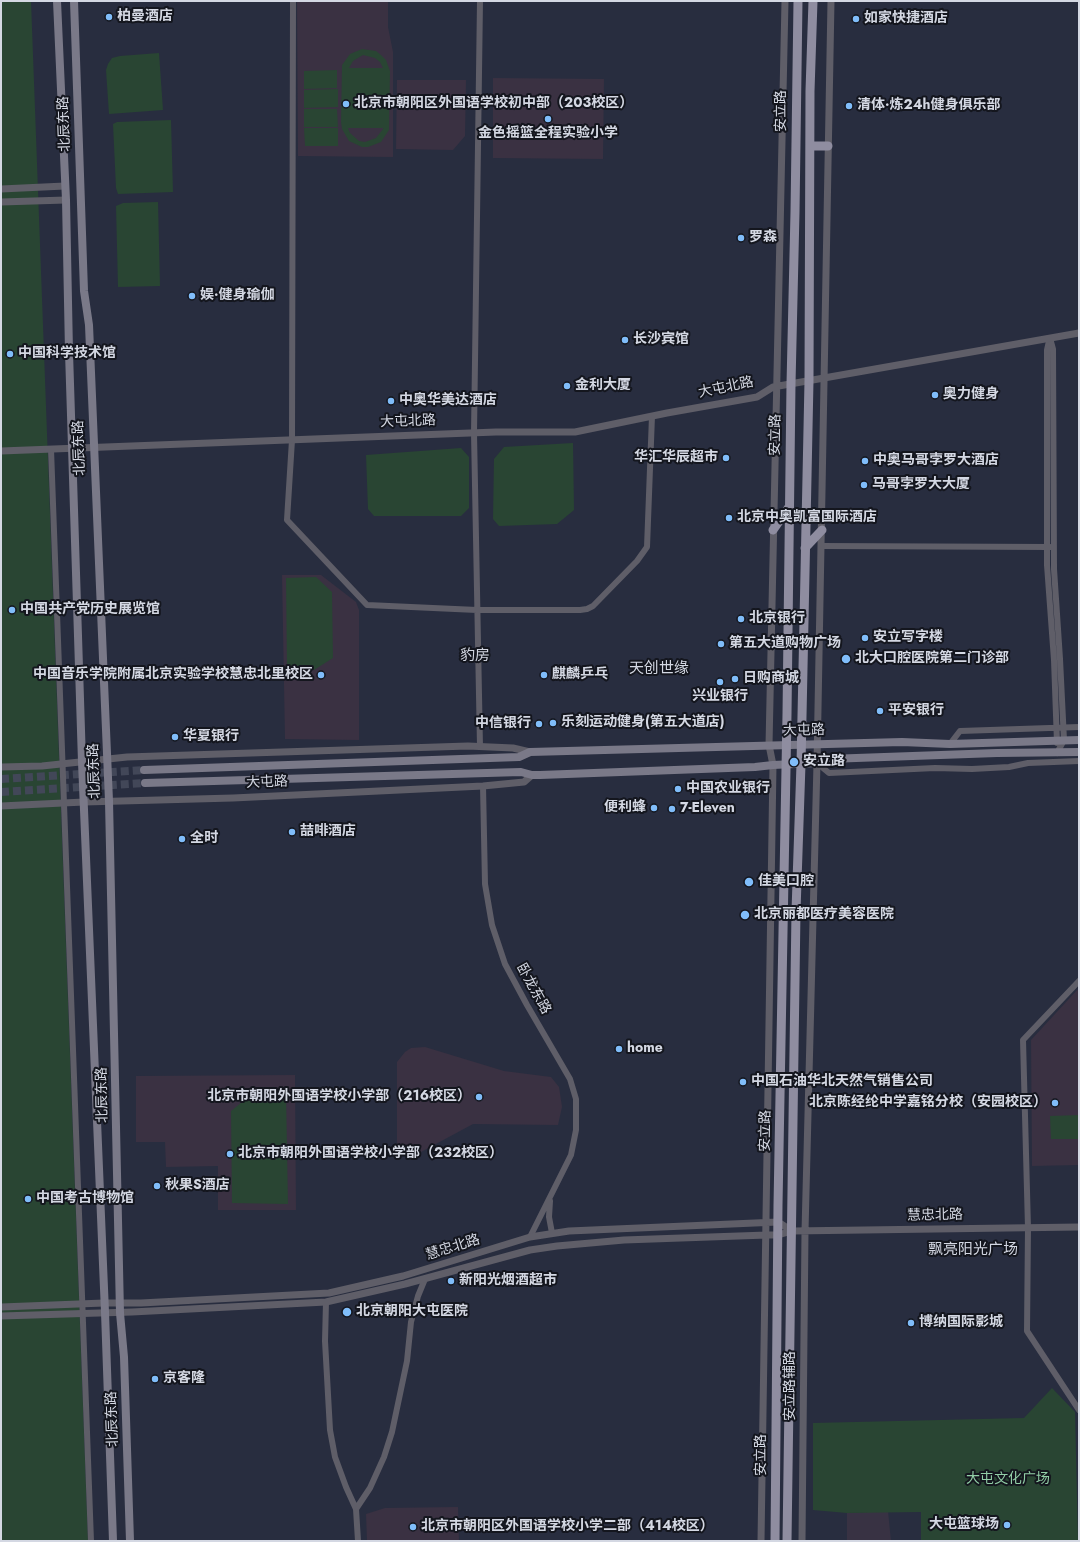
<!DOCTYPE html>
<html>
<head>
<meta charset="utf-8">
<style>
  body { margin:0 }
  #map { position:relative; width:1080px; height:1542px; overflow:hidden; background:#282d3f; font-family:Jost,sans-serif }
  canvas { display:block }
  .frame { position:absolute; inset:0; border:2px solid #d4d8e3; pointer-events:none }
</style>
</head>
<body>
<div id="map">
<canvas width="1080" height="1542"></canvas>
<div class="frame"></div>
</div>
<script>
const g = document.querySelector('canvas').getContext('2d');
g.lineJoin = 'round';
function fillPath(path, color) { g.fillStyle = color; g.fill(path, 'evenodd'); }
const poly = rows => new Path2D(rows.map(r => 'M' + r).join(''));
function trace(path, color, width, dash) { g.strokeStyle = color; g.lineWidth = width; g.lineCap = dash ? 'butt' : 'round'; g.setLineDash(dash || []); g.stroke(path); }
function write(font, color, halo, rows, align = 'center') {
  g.font = font + ' Jost,"Noto Sans SC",sans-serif'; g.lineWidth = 4; g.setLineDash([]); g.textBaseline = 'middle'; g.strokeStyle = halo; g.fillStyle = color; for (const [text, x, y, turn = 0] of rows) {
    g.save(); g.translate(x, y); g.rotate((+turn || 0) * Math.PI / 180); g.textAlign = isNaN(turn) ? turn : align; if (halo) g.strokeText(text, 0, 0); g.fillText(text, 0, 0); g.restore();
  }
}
const commercial = poly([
  [888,1511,891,1541,847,1541,847,1513]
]);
const education = poly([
  [297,1,388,1,388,27,393,52,393,157,298,156],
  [493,78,604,79,603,159,493,158],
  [397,80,466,80,465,136,453,150,396,149],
  [282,575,321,575,356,602,359,610,359,740,285,739],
  [1079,988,1079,1165,1032,1166,1031,1040],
  [425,1047,504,1071,551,1077,559,1087,562,1107,558,1125,473,1124,421,1152,397,1155,397,1062,405,1052,411,1048],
  [295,1075,296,1210,218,1210,218,1166,166,1167,165,1142,136,1142,136,1076],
  [458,1507,459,1541,367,1541,366,1514,385,1508]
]);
const green = poly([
  [1,1,31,1,88,1541,1,1541],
  [362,49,376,51,381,55,386,60,390,71,389,130,381,142,368,147,362,147,349,141,342,129,341,122,342,65,350,54],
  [363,55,375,58,380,62,383,68,349,68,353,61],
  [384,71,383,129,376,138,365,142,359,141,350,133,348,128,383,128],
  [159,53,163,110,109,114,106,70,108,64,112,58,120,56],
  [337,70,337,88,304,89,304,71],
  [338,89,338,107,304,108,304,90],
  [304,109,337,109,338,127,304,127],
  [171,120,173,192,118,194,116,188,113,124,117,122],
  [304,128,338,128,338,146,305,146],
  [158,202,160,286,118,287,116,206,123,203],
  [573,443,574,510,557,524,499,526,493,519,494,459,504,447],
  [461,448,469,457,469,508,461,516,374,516,368,509,366,455],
  [316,577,332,592,333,658,314,670,287,670,286,578],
  [263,1093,286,1093,288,1204,232,1203,231,1111,252,1094],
  [1079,1115,1079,1139,1051,1139,1050,1116],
  [1052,1388,1075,1412,1078,1541,921,1541,921,1512,847,1513,813,1510,813,1423,1024,1418]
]);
const secondaryTunnel = poly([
  [1,779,144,770],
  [1,792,145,783]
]);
const minor = poly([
  [293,1,292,440,287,520,367,605,477,610,580,610,587,609,593,606,637,561,647,547,652,416],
  [480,1,474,433,480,747],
  [1050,338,1053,349,1054,569,1060,659,1064,740,1057,753],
  [1049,341,1047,350,1047,565,1054,660,1057,743],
  [51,449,91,1541],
  [821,546,1050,547],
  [950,744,960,731,1079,727],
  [817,763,829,773,935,768,972,769,1009,767,1028,763,1079,761],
  [483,786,485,884,492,925,505,964,527,1005,570,1079,576,1099,576,1130,571,1155,530,1237],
  [1079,981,1023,1040,1028,1228,1027,1331,1079,1410],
  [550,1201,549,1217,552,1233],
  [326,1302,325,1341,330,1430,335,1457,346,1487,356,1509,358,1541],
  [356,1509,370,1488,384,1457,392,1432,407,1361,411,1322,418,1296,425,1279]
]);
const tertiary = poly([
  [1,189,65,186],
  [1,202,66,200],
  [1,451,496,432,575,432,667,413,757,397,773,387,1079,333],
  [1,767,42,766,127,757,468,746,513,748,530,752],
  [1,806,84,802,233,798,483,786,524,782,532,775],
  [1,1307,104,1303,141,1303,329,1293,403,1276,530,1237,569,1231,778,1222,792,1231],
  [1,1316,132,1312,326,1302,405,1284,530,1250,557,1246,624,1240,767,1235,778,1235,792,1231,1079,1227],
  [761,1541,773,765,769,745,785,1],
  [802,1541,805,1231,817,763,831,1]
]);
const secondary = poly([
  [57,1,66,200,69,352,82,762,105,1312,113,1541],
  [74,1,84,291,89,325,109,801,120,1313,124,1357,130,1541],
  [144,770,519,757,530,752,902,742,950,744,1079,740],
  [145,783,521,772,532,775,540,775,755,767,773,765,817,763,828,759,997,753,1079,752]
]);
const primary = poly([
  [810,146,828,146],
  [773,530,789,507],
  [805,548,822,530],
  [775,1541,778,1205,787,714,791,384,795,212,798,1],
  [787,1541,796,911,801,764,809,381,810,91,813,1]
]);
const markers = [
  [109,17,4,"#80bdfa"],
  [856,19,4,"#80bdfa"],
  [346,104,4,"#80bdfa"],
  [849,106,4,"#80bdfa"],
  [548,119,4,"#80bdfa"],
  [741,238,4,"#80bdfa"],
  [192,296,4,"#80bdfa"],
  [625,340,4,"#80bdfa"],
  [10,354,4,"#80bdfa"],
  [567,386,4,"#80bdfa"],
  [935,395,4,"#80bdfa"],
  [391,401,4,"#80bdfa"],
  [726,458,4,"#80bdfa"],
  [865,461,4,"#80bdfa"],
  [864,485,4,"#80bdfa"],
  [729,518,4,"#80bdfa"],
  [12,610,4,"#80bdfa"],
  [741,619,4,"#80bdfa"],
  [865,638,4,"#80bdfa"],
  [721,644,4,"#80bdfa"],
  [846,659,5,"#80bdfa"],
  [321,675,4,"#80bdfa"],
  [544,675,4,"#80bdfa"],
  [735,679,4,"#80bdfa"],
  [720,682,4,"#80bdfa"],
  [880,711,4,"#80bdfa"],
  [553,723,4,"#80bdfa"],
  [539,724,4,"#80bdfa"],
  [175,737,4,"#80bdfa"],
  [794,762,5,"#80bdfa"],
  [678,789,4,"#80bdfa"],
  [654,808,4,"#80bdfa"],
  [672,809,4,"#80bdfa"],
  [292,832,4,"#80bdfa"],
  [182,839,4,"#80bdfa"],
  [749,882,5,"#80bdfa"],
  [745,915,5,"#80bdfa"],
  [619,1049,4,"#80bdfa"],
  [743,1082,4,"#80bdfa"],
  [479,1097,4,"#80bdfa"],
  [1055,1103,4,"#80bdfa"],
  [230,1154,4,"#80bdfa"],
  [157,1186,4,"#80bdfa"],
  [28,1199,4,"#80bdfa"],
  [451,1281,4,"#80bdfa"],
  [347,1312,5,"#80bdfa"],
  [911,1323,4,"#80bdfa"],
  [155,1379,4,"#80bdfa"],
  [1007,1525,4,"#80bdfa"],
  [413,1527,4,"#80bdfa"]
];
const poiNames = [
  ["柏曼酒店",117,17],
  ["如家快捷酒店",864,19],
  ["北京市朝阳区外国语学校初中部（203校区）",354,104],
  ["清体·炼24h健身俱乐部",857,106],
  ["金色摇篮全程实验小学",548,134,"center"],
  ["罗森",749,238],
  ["娱·健身瑜伽",200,296],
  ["长沙宾馆",633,340],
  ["中国科学技术馆",18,354],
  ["金利大厦",575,386],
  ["奥力健身",943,395],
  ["中奥华美达酒店",399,401],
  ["华汇华辰超市",718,458,"right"],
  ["中奥马哥孛罗大酒店",873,461],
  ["马哥孛罗大大厦",872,485],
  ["北京中奥凯富国际酒店",737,518],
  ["中国共产党历史展览馆",20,610],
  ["北京银行",749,619],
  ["安立写字楼",873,638],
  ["第五大道购物广场",729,644],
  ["北大口腔医院第二门诊部",855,659],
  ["中国音乐学院附属北京实验学校慧忠北里校区",313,675,"right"],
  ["麒麟乒乓",552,675],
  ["日购商城",743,679],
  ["兴业银行",720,697,"center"],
  ["平安银行",888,711],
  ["乐刻运动健身(第五大道店)",561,723],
  ["中信银行",531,724,"right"],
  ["华夏银行",183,737],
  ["安立路",803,762],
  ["中国农业银行",686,789],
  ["便利蜂",646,808,"right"],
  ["7-Eleven",680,809],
  ["喆啡酒店",300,832],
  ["全时",190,839],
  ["佳美口腔",758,882],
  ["北京丽都医疗美容医院",754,915],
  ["home",627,1049],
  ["中国石油华北天然气销售公司",751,1082],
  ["北京市朝阳外国语学校小学部（216校区）",471,1097,"right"],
  ["北京陈经纶中学嘉铭分校（安园校区）",1047,1103,"right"],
  ["北京市朝阳外国语学校小学部（232校区）",238,1154],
  ["秋果S酒店",165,1186],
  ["中国考古博物馆",36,1199],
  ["新阳光烟酒超市",459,1281],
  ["北京朝阳大屯医院",356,1312],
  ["博纳国际影城",919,1323],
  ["京客隆",163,1379],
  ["大屯篮球场",999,1525,"right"],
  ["北京市朝阳区外国语学校小学二部（414校区）",421,1527]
];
const streetNames = [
  ["安立路",782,111,-90],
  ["北辰东路",65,124,-92],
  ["大屯北路",726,388,-12],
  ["大屯北路",408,422,-2],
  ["安立路",776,435,-89],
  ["北辰东路",80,448,-92],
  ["大屯路",804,731,-1],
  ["北辰东路",95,771,-92],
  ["大屯路",267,783,-2],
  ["卧龙东路",533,989,61],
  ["北辰东路",103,1095,-91],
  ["安立路",766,1131,-89],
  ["慧忠北路",935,1216,-1],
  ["慧忠北路",453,1248,-17],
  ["安立路辅路",791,1386,-90],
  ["北辰东路",113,1419,-92],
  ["安立路",762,1455,-90]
];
const parkNames = [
  ["大屯文化广场",1008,1480]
];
const neighbourhoodNames = [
  ["豹房",475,656],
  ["天创世缘",659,669],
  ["飘亮阳光广场",973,1250]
];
fillPath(commercial, '#383243');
fillPath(education, '#3a3142');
fillPath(green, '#294533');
trace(secondaryTunnel, '#424758', 8, [8, 4]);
trace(minor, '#5f5e68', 6);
trace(tertiary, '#5f5e68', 7);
trace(secondary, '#7a7988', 8);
trace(primary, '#8f8da0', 9);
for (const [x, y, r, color] of markers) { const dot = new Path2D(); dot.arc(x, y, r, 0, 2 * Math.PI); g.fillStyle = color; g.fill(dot); trace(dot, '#14161e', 1.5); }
write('bold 14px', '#d4d8e3', '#14161e', poiNames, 'left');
write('14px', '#d4d8e3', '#14161e', streetNames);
write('14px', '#92cea7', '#14161e', parkNames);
write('15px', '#d4d8e3', '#14161e', neighbourhoodNames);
</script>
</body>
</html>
